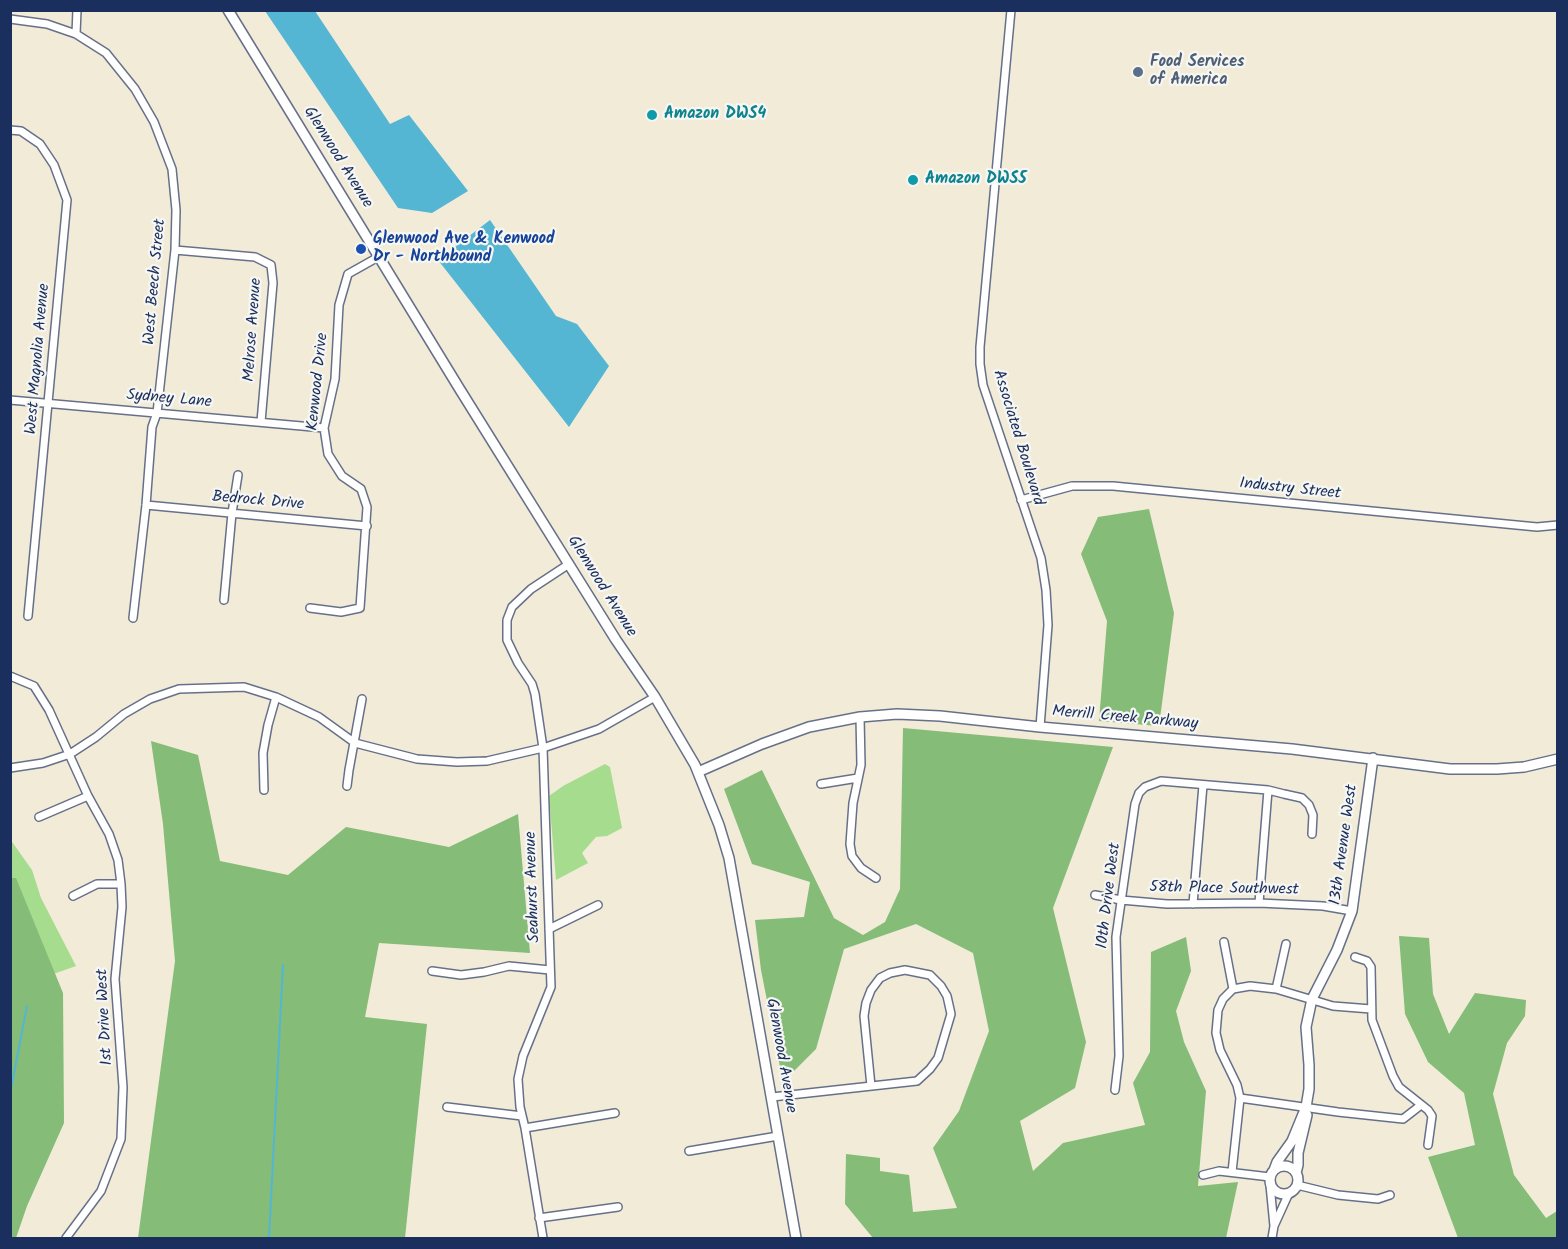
<!DOCTYPE html>
<html>
<head>
<meta charset="utf-8">
<style>
  body { margin:0 }
  #map { position:relative; width:1568px; height:1249px; overflow:hidden; background:#f1ebd8; font-family:Kalam,sans-serif }
  canvas { display:block }
  .frame { position:absolute; inset:0; border:12px solid #1b2f5e; pointer-events:none }
</style>
</head>
<body>
<div id="map">
<canvas width="1568" height="1249"></canvas>
<div class="frame"></div>
</div>
<script>
const g = document.querySelector('canvas').getContext('2d');
g.lineJoin = 'round';
function fillPath(path, color) { g.fillStyle = color; g.fill(path, 'evenodd'); }
const poly = rows => new Path2D(rows.map(r => 'M' + r).join(''));
function trace(path, color, width, dash) { g.strokeStyle = color; g.lineWidth = width; g.lineCap = dash ? 'butt' : 'round'; g.setLineDash(dash || []); g.stroke(path); }
function write(font, color, halo, rows, align = 'center') {
  g.font = font + ' Kalam,sans-serif'; g.lineWidth = 4.5; g.setLineDash([]); g.textBaseline = 'middle'; g.strokeStyle = halo; g.fillStyle = color; for (const [text, x, y, turn = 0] of rows) {
    g.save(); g.translate(x, y); g.rotate((+turn || 0) * Math.PI / 180); g.textAlign = isNaN(turn) ? turn : align; if (halo) g.strokeText(text, 0, 0); g.fillText(text, 0, 0); g.restore();
  }
}
const green = poly([
  [605,764,610,767,622,828,607,836,596,837,582,853,588,863,556,880,549,796,563,786],
  [10,839,32,870,41,898,76,966,11,989]
]);
const forest = poly([
  [1149,509,1174,613,1159,726,1099,721,1107,621,1081,554,1098,517],
  [903,728,1113,747,1053,908,1086,1042,1075,1088,1020,1121,1033,1171,1063,1143,1145,1125,1133,1083,1150,1052,1151,952,1186,937,1191,971,1176,1011,1184,1042,1206,1091,1198,1186,1238,1182,1226,1238,873,1238,845,1204,846,1154,880,1158,880,1171,909,1175,913,1212,957,1208,933,1148,959,1111,989,1031,973,953,916,924,844,949,816,1049,783,1082,761,970,755,920,804,917,810,882,752,864,724,789,762,770,834,918,863,935,885,922,900,889],
  [151,741,198,755,220,861,288,875,346,827,449,847,518,814,530,953,379,943,365,1017,427,1024,405,1238,138,1238,175,961,163,824],
  [11,878,16,878,63,993,64,1123,27,1206,16,1238,10,1238],
  [1399,936,1429,938,1433,994,1449,1034,1475,993,1526,1000,1525,1016,1507,1043,1493,1094,1514,1175,1546,1218,1557,1211,1557,1238,1458,1238,1428,1157,1475,1145,1464,1093,1428,1062,1405,1014]
]);
const water = poly([
  [265,11,315,11,390,124,409,115,468,191,432,213,398,208],
  [490,220,556,316,577,324,609,366,569,427,438,260]
]);
const stream = poly([
  [10,1094,27,1006],
  [269,1238,283,965]
]);
const street = poly([
  [1011,10,980,347,980,364,983,385,1041,558,1046,590,1048,625,1040,727],
  [10,19,47,24,76,34,106,53,135,89,154,122,172,169,176,210,175,250,157,413,152,427,146,505,133,618],
  [76,34,77,10],
  [10,130,21,131,40,144,54,165,67,200,28,616],
  [175,250,255,257,271,265,273,283,261,422],
  [10,400,324,428],
  [1021,500,1072,486,1113,486,1537,527,1558,525],
  [146,505,367,526],
  [224,600,232,513,238,475],
  [310,608,341,612,360,608,367,507,361,489,342,476,328,454,324,428,335,379,339,305,348,274,380,256],
  [10,676,34,686,49,710,88,796,109,834,118,860,121,884,122,907,115,979,123,1087,121,1139,101,1191,66,1238],
  [860,717,861,765,853,803,850,844,852,856,861,868,876,878],
  [10,768,43,763,70,754,96,737,124,714,150,699,179,689,244,687,276,697,319,717,355,743,417,759,457,762,487,761,543,748,599,729,655,697],
  [821,784,858,778],
  [347,786,349,770,362,699],
  [264,790,263,753,268,725,276,697],
  [39,817,88,796],
  [1095,895,1121,900,1167,904,1259,903,1323,906,1352,911],
  [73,896,97,884,121,884],
  [1259,903,1268,790],
  [1193,904,1203,785],
  [549,929,598,905],
  [1224,942,1233,989,1223,999,1218,1010,1216,1033,1220,1050,1237,1085,1240,1098,1232,1172],
  [1355,957,1367,961,1371,967,1372,1020,1393,1076,1399,1087,1428,1110,1432,1116,1428,1145],
  [432,971,461,975,484,972,509,966,550,970],
  [1233,989,1250,986,1276,989,1333,1006,1371,1009],
  [1276,989,1286,944],
  [1115,1090,1119,1056,1116,937,1135,804,1139,793,1145,787,1161,781,1268,790,1284,794,1302,798,1309,805,1313,815,1312,834],
  [772,1097,917,1081,930,1069,938,1058,951,1014,947,996,941,986,930,975,905,970,890,973,880,978,871,990,866,1003,864,1016,871,1086],
  [1240,1098,1338,1112,1403,1119,1421,1105],
  [447,1107,522,1116],
  [525,1128,615,1113],
  [689,1151,778,1136],
  [1203,1175,1219,1171,1270,1177],
  [1270,1185,1274,1226],
  [1297,1185,1338,1195,1378,1199,1390,1195],
  [539,1218,618,1207],
  [543,1238,525,1128,520,1107,518,1079,523,1056,551,987,543,748,535,694,532,684,518,663,507,640,507,620,512,607,531,589,569,564],
  [1272,1238,1274,1226,1289,1193]
]);
const secondary = poly([
  [228,10,459,388,616,640,655,697,695,765,719,825,729,858,796,1238],
  [698,772,762,744,809,727,860,717,897,714,940,716,1040,727,1292,749,1450,769,1497,769,1524,767,1558,759],
  '1270 1180a14 14 0 1 1 28 0a14 14 0 1 1-28 0Z',
  [1274,1170,1277,1162,1292,1141,1306,1107,1309,1089,1309,1065,1306,1027,1312,999,1337,950,1352,911,1373,758],
  [1296,1173,1298,1165,1298,1153,1307,1115]
]);
const markers = [
  [1138,72,6,"#5c6f8a"],
  [652,115,6,"#0f9aa8"],
  [913,180,6,"#0f9aa8"],
  [361,249,6,"#1a4fb4"]
];
const serviceNames = [
  ["Food Services",1150,63],
  ["of America",1150,81]
];
const cultureNames = [
  ["Amazon DWS4",664,115],
  ["Amazon DWS5",925,180]
];
const streetNames = [
  ["Glenwood Avenue",337,158,58],
  ["West Beech Street",156,282,-85],
  ["Melrose Avenue",254,330,-86],
  ["West Magnolia Avenue",39,359,-85],
  ["Kenwood Drive",319,382,-84],
  ["Sydney Lane",169,400,5],
  ["Associated Boulevard",1017,438,73],
  ["Industry Street",1290,490,6],
  ["Bedrock Drive",258,502,5],
  ["Glenwood Avenue",601,587,58],
  ["Merrill Creek Parkway",1125,719,5],
  ["13th Avenue West",1345,845,-82],
  ["Seahurst Avenue",534,887,-92],
  ["58th Place Southwest",1224,890,1],
  ["10th Drive West",1110,896,-83],
  ["1st Drive West",106,1017,-93],
  ["Glenwood Avenue",780,1056,80]
];
const transitNames = [
  ["Glenwood Ave & Kenwood",373,240],
  ["Dr - Northbound",373,258]
];
fillPath(green, '#a6dc8d');
fillPath(forest, '#84bc78');
fillPath(water, '#54b6d3');
trace(stream, '#54b6d3', 2);
trace(street, '#667189', 10);
trace(secondary, '#667189', 12);
trace(street, '#fff', 7);
trace(secondary, '#fff', 9);
for (const [x, y, r, color] of markers) { const dot = new Path2D(); dot.arc(x, y, r, 0, 2 * Math.PI); g.fillStyle = color; g.fill(dot); trace(dot, '#f6f6f2', 2); }
write('bold 16px', '#4e5e75', '#f6f6f2', serviceNames, 'left');
write('bold 16px', '#0d838f', '#f6f6f2', cultureNames, 'left');
write('16px', '#1b2f5e', '#f6f6f2', streetNames);
write('bold 16px', '#164399', '#f6f6f2', transitNames, 'left');
</script>
</body>
</html>
